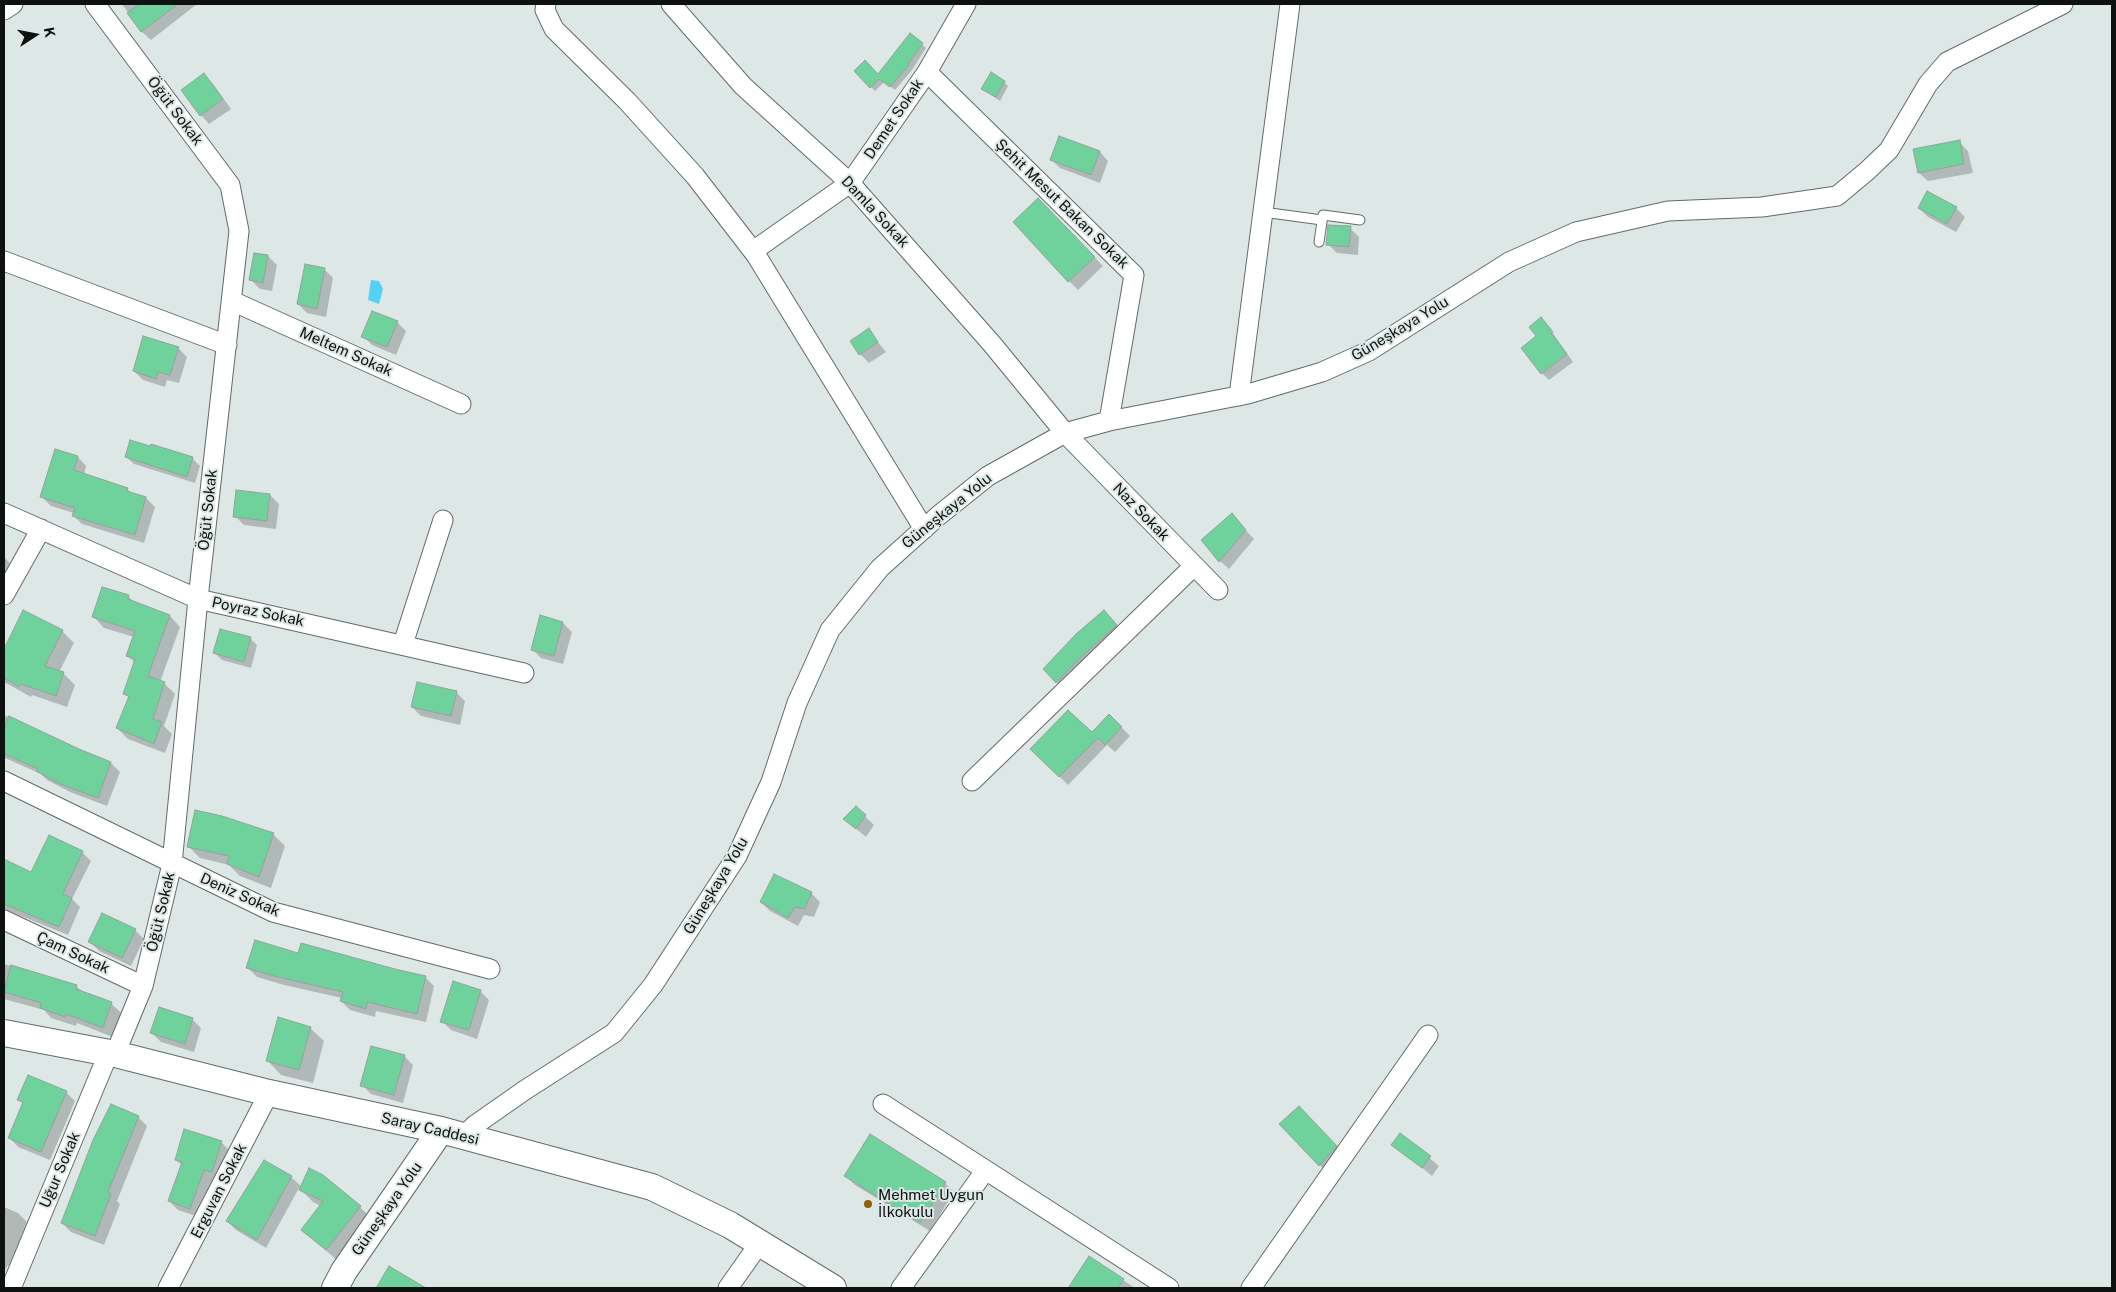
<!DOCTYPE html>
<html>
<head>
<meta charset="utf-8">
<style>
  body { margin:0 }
  #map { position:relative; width:2116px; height:1292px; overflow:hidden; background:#dde8e6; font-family:"Public Sans",sans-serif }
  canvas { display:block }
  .frame { position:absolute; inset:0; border:5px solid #0d1110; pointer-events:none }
  .north { position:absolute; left:10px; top:10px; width:50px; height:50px; -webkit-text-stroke:4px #dde8e6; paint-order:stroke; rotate:79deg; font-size:14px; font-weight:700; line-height:20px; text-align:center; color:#0d1110 }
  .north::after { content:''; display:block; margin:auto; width:18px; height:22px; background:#0d1110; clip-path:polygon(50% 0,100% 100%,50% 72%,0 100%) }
</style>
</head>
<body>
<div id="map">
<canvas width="2116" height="1292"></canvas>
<div class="frame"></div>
<div class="north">K</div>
</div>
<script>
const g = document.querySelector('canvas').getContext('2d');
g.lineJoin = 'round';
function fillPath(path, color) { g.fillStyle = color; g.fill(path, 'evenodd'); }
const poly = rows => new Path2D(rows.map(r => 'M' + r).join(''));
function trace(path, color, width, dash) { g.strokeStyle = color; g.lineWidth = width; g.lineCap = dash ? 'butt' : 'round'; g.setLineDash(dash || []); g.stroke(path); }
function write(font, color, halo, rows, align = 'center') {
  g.font = font + ' "Public Sans",sans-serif'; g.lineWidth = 4; g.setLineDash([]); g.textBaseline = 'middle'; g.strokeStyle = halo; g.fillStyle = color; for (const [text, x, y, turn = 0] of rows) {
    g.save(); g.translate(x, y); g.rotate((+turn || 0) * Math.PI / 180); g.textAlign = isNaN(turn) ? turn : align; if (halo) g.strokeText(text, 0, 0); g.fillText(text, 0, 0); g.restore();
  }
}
const water = poly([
  [371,280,379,281,383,289,379,304,368,300]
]);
const shadow = poly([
  [122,4,197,4,151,40,142,32],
  [922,44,926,48,912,70,895,90,884,82,875,91,856,71,878,76],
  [204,75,213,84,231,109,209,124,201,115],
  [1004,82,1008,86,1000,101,982,89],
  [1959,142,1968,151,1973,173,1928,181,1919,173],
  [1100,152,1108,161,1100,183,1060,168,1051,159],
  [1038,200,1103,266,1078,290,1069,281],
  [1919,208,1956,208,1965,217,1956,232,1928,217],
  [1350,228,1359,237,1358,255,1337,253,1328,244],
  [268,256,277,265,272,291,260,289,251,280],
  [324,269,333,278,326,317,307,313,298,304],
  [397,322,406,331,396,355,372,345,363,336],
  [1548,326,1573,362,1549,380,1542,373],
  [868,330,886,352,869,363,860,354],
  [178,348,187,357,179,383,167,380,165,387,143,380,134,371],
  [78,457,86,466,84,475,127,489,132,494,146,498,155,507,144,543,82,524,73,515,74,513,51,506,42,497],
  [126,457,192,458,200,466,195,483,134,464],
  [270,495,279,504,276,529,244,525,235,516],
  [1240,524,1254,539,1229,569,1220,561],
  [4,557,11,564,4,580],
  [128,596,135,603,170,616,180,627,160,682,165,684,175,694,164,726,172,734,165,753,128,739,117,728,129,698,125,694,135,663,127,655,134,637,104,628,94,617],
  [1113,621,1124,635,1066,691,1045,669],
  [563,623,572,632,563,664,541,658,532,649],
  [62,631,74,643,59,672,64,674,75,685,67,707,32,695,31,697,4,682,4,647],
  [250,638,257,645,251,668,222,660,215,653],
  [456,692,465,701,460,725,421,716,412,707],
  [4,715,111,763,120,772,107,806,70,792,47,780,41,774,5,758],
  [1109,715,1130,736,1115,752,1107,745,1068,785,1032,749,1092,733],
  [856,808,874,825,866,837,844,819],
  [273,834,285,846,271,888,240,876,229,865,200,858,188,846],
  [82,852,91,861,72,899,80,907,68,935,4,909,4,860,32,874],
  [811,893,820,902,814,917,804,915,798,926,770,911,761,902],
  [135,930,144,939,131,966,99,951,90,942],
  [299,955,425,977,434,986,426,1022,376,1011,375,1017,350,1010,341,1001,342,998,284,985,257,977,248,968],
  [4,964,76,986,84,993,111,1003,121,1013,113,1037,77,1023,76,1026,51,1018,44,1010,4,999],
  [480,991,489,1000,477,1039,451,1030,442,1021],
  [192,1019,201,1028,194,1052,161,1042,152,1033],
  [310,1028,324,1041,313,1083,281,1075,268,1061],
  [404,1056,413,1065,403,1103,371,1094,362,1085],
  [66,1092,75,1101,50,1160,18,1147,10,1138,23,1104,19,1099],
  [138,1117,147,1126,117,1201,120,1204,104,1245,71,1232,62,1223],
  [1312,1121,1349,1160,1333,1179,1281,1124],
  [1400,1134,1439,1166,1432,1176,1393,1144],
  [221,1142,230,1151,221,1180,213,1178,199,1217,178,1210,169,1201,182,1165,176,1160],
  [265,1161,291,1177,302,1187,360,1207,372,1219,338,1261,302,1230,321,1206,313,1202,299,1188,266,1248,236,1230,227,1221],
  [846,1176,945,1183,954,1192,930,1231,855,1185],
  [4,1207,18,1213,27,1222,10,1266,8,1265,4,1272],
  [1089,1258,1135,1288,1070,1288]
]);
const building = poly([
  [140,4,178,4,141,32,127,13,140,4],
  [910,33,923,43,908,64,909,65,890,87,879,79,870,88,854,71,865,60,878,74,910,33],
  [991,72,1005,81,996,97,981,89,991,72],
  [204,73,223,99,200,116,181,90,204,73],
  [1059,136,1100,151,1091,175,1050,160,1059,136],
  [1960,140,1964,164,1918,173,1913,149,1960,140],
  [1927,191,1957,207,1947,224,1918,208,1927,191],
  [1038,198,1095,257,1068,282,1013,222,1038,198],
  [1328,225,1351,226,1349,247,1326,245,1328,225],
  [254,253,268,255,263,283,249,280,254,253],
  [305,264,325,268,317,309,297,304,305,264],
  [372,311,398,321,387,347,361,337,372,311],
  [1541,317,1553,332,1551,333,1567,354,1541,374,1521,348,1536,336,1529,327,1541,317],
  [869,328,878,342,859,355,850,341,869,328],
  [143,336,179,347,170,375,158,372,156,379,133,371,143,336],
  [130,440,150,446,151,444,193,457,187,477,125,457,130,440],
  [55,449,78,456,74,470,128,488,127,491,146,497,135,535,72,516,75,508,40,497,55,449],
  [236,490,270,494,267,521,233,517,236,490],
  [1232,513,1246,530,1219,562,1201,540,1232,513],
  [102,587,129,595,128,599,170,615,148,676,165,682,153,719,162,722,154,744,116,728,129,696,123,694,135,659,126,656,135,631,92,617,102,587],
  [23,610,63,630,45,666,64,672,56,696,21,684,19,687,4,678,4,649,23,610],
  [1104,610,1117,625,1078,660,1056,683,1043,669,1076,634,1104,610],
  [540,615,563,622,554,656,531,650,540,615],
  [220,629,251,637,244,662,213,653,220,629],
  [417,682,457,691,451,716,411,707,417,682],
  [1068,710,1092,732,1109,714,1122,727,1105,745,1098,738,1059,777,1030,749,1068,710],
  [9,716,79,749,111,762,98,798,60,784,36,771,38,769,4,754,4,728,9,716],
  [856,806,866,815,856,829,843,819,856,806],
  [195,810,222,816,274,833,259,877,227,864,229,856,187,847,195,810],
  [49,835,83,851,63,894,72,898,59,927,4,904,4,859,31,872,49,835],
  [774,874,812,892,805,909,795,907,788,918,760,902,774,874],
  [102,913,136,929,122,958,88,942,102,913],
  [255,940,298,953,301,943,395,969,426,976,417,1014,367,1002,366,1009,340,1001,343,992,274,976,246,968,255,940],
  [11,965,77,985,76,989,112,1002,103,1028,66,1014,65,1017,40,1008,41,1003,4,992,11,965],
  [453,981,481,990,469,1030,440,1022,453,981],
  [159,1007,193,1018,185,1044,150,1033,159,1007],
  [278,1017,311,1027,299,1070,266,1061,278,1017],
  [371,1046,405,1055,394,1095,360,1086,371,1046],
  [28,1075,67,1091,41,1152,8,1138,23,1102,17,1100,28,1075],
  [111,1104,139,1116,108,1192,111,1194,95,1236,61,1223,93,1140,111,1104],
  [1299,1106,1337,1146,1319,1166,1279,1124,1299,1106],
  [184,1129,222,1141,212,1172,204,1170,190,1209,168,1201,182,1162,175,1160,184,1129],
  [1400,1133,1431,1156,1422,1168,1391,1145,1400,1133],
  [870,1134,946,1182,920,1223,844,1176,870,1134],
  [264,1160,292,1176,257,1240,226,1221,264,1160],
  [309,1168,323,1175,361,1206,326,1250,301,1230,323,1201,299,1190,309,1168],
  [1089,1256,1124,1279,1118,1288,1068,1288,1089,1256],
  [389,1266,426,1288,376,1288,389,1266]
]);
const lane = poly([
  [1263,212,1322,220],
  [1319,242,1323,215,1360,220]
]);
const street = poly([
  [95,4,230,185,239,231,198,599,172,864,143,986,115,1054],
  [546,4,545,10,554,29,627,101,695,176,756,255,924,529],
  [671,4,743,86,850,183,992,344,1065,433,1218,590],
  [4,10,13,4],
  [927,72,1134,275,1109,421],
  [753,251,850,183,927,72,966,4],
  [4,261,227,345],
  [232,301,461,404],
  [1239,396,1290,4],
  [4,513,198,599,524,673],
  [4,595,41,529],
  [403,644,443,520],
  [4,781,273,912,490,969],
  [972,781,1194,566],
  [4,920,143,986],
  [883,1104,1169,1288],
  [464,1136,475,1125,525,1090,614,1033,653,985,737,856,771,782,797,703,830,630,880,568,938,516,988,476,1065,433,1109,421,1248,394,1322,372,1369,351,1509,262,1576,232,1668,211,1762,207,1837,196,1867,171,1889,150,1928,84,1947,62,2063,4],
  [11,1288,109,1052],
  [168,1288,269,1093],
  [728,1288,759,1244],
  [901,1288,985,1171],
  [1251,1288,1428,1035]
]);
const secondary = poly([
  [4,1033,115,1054,269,1093,441,1130,652,1187,730,1225,833,1288],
  [335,1288,344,1271,441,1130]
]);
const markers = [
  [868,1204,5,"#8f5f0a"]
];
const streetNames = [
  ["Öğüt Sokak",175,111,53],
  ["Demet Sokak",894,119,-56],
  ["Şehit Mesut Bakan Sokak",1062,204,44],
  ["Damla Sokak",875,212,47],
  ["Güneşkaya Yolu",1400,329,-31],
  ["Meltem Sokak",346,352,24],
  ["Öğüt Sokak",208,510,-84],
  ["Güneşkaya Yolu",947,511,-39],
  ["Naz Sokak",1141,512,46],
  ["Poyraz Sokak",258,612,12],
  ["Güneşkaya Yolu",716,886,-59],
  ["Deniz Sokak",240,895,24],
  ["Öğüt Sokak",161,912,-77],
  ["Çam Sokak",73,953,25],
  ["Saray Caddesi",430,1129,13],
  ["Uğur Sokak",60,1170,-67],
  ["Erguvan Sokak",219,1191,-63],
  ["Güneşkaya Yolu",387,1209,-55]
];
const poiNames = [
  ["Mehmet Uygun",878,1195],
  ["İlkokulu",878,1212]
];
fillPath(water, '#55d1f8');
fillPath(shadow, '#0003');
fillPath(building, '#6fd29d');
trace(building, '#97a09a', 1);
trace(lane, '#626b69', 11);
trace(street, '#626b69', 21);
trace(secondary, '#626b69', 28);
trace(lane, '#fff', 9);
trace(street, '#fff', 19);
trace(secondary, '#fff', 26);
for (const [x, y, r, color] of markers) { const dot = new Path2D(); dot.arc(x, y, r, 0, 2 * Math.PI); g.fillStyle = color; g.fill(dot); trace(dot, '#dde8e6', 2); }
write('15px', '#0d1110', '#dde8e6', streetNames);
write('15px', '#0d1110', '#dde8e6', poiNames, 'left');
</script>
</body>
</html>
